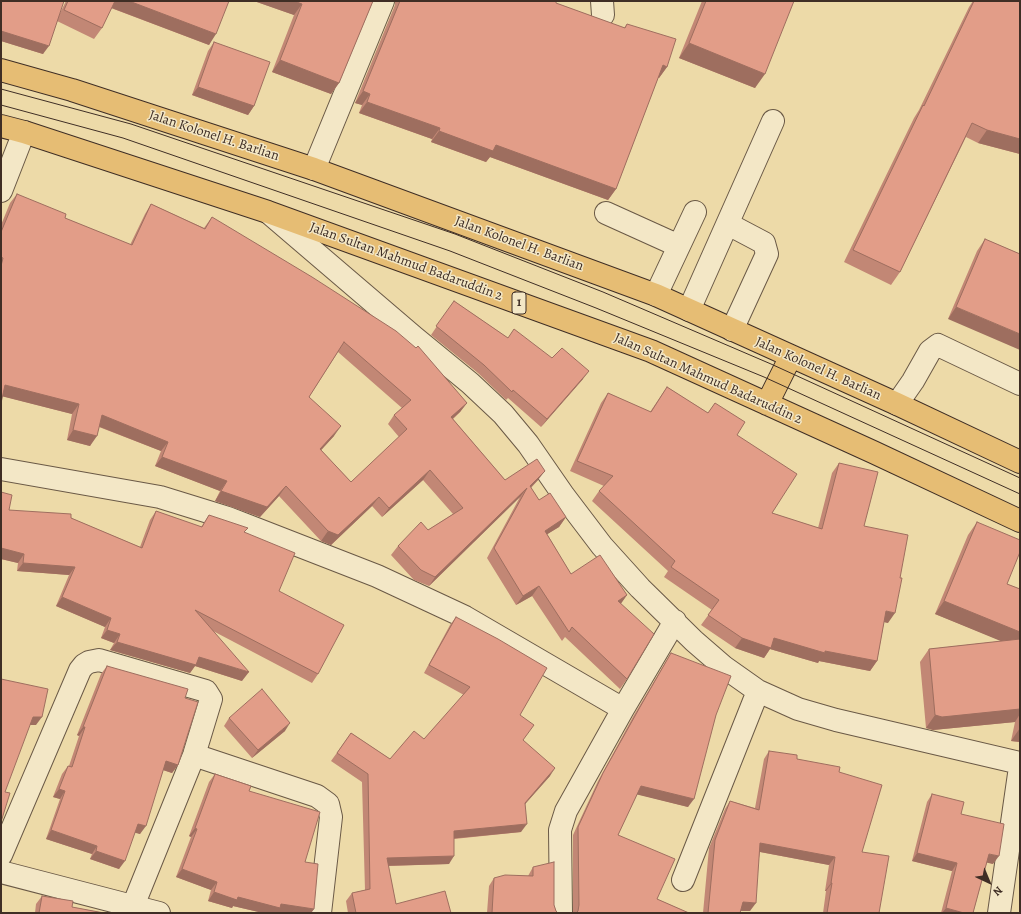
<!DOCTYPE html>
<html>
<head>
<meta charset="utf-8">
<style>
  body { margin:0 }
  #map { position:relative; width:1021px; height:914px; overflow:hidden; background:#eddaa8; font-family:Alegreya,serif }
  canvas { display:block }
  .frame { position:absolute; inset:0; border:2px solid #3f2e25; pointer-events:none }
  .north { position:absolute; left:969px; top:862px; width:40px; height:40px; -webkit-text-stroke:3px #f3e7c6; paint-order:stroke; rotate:136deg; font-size:11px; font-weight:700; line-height:16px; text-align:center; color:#3f2e25 }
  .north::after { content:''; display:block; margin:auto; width:14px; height:18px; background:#3f2e25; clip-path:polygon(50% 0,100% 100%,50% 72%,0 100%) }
</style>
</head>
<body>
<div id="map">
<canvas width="1021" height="914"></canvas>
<div class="frame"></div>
<div class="north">N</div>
</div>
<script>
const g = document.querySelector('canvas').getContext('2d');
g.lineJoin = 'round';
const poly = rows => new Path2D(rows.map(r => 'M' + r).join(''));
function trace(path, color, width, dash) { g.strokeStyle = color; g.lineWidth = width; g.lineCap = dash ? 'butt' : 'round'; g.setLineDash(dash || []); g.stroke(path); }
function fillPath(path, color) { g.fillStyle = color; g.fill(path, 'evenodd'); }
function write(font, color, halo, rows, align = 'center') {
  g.font = font + ' Alegreya,serif'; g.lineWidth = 3; g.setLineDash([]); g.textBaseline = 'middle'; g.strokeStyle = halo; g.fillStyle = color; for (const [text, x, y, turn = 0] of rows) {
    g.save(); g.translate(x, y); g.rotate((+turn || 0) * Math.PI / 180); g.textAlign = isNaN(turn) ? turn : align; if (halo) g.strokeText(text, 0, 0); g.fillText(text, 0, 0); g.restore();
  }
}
const minor = poly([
  [602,1,603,15],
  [314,169,383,1],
  [1,191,24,132],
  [269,213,414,337,470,383,503,414,528,444,564,496,602,546,640,588,694,641,724,667,758,691,798,709,836,720,1020,763],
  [606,213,679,246],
  [728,224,764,243,767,254,732,330],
  [656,295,695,212],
  [689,310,773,121],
  [897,404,913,381,930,351,938,345,1020,384],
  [1,469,160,497,228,518,377,576,465,617,623,709],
  [194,755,317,796,328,804,331,817,320,913],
  [1,855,80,670,84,665,89,662,99,660,206,691,211,699,194,755,133,906,131,913],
  [1,872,159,913],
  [683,880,758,691],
  [561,913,560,830,566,811,623,709,675,621],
  [999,913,1020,767]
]);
const highway = poly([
  [1,70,72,90,314,169,656,295,897,404,1020,462],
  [1,126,24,132,268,212,651,351,873,452,1020,521],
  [767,404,791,356]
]);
const tram = poly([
  [1,89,131,124,455,234,603,292,771,364,1020,478],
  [1,105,123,138,450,251,596,308,764,377,1020,494]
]);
const wall = poly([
  [1,1,59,15,66,1,229,1,209,45,111,8,102,28,94,39,57,21,43,54,1,41],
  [254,1,373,1,339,83,331,94,272,72,294,15],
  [395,1,556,1,556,3,624,28,627,24,667,67,659,78,658,78,616,189,608,200,490,157,486,162,431,142,432,139,359,113,362,105,355,103,395,5],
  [702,1,794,1,755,88,679,58],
  [973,1,1020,1,1020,154,978,143,966,137,900,272,891,285,844,262,914,118,919,110,969,7],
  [214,42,254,106,248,115,192,95,208,51],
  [17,194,65,218,130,245,145,214,151,204,204,228,212,217,467,403,460,412,453,419,505,480,538,480,531,488,539,500,566,517,559,527,547,534,571,574,627,595,621,603,627,679,620,689,565,637,562,641,532,596,516,605,487,558,520,497,429,586,414,580,391,555,398,546,428,530,453,514,423,480,382,517,372,506,331,545,321,541,279,496,260,517,215,501,220,491,155,466,161,451,99,427,90,446,67,440,72,414,2,396,1,403,1,225,10,203],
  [338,352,402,408,394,415,388,424,399,437,351,482,321,450,334,436,309,397],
  [985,239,1020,254,948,319,977,251],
  [454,301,508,338,552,358,583,379,541,427,508,398,506,400,478,373,431,335],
  [667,387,708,413,715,403,737,435,772,513,818,528,832,473,839,463,864,526,888,623,884,622,877,661,870,671,819,661,818,663,770,649,764,658,735,648,701,625,712,610,664,577,668,571,592,501,599,491,604,486,570,471,601,403,608,393,650,412],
  [1,492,9,510,71,518,140,547,150,520,156,511,201,527,209,515,245,533,279,591,318,674,312,683,213,631,242,681,195,666,190,673,110,650,114,643,101,638,105,627,56,606,69,575,17,571,18,563,1,559],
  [977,522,1007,584,1020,589,1020,742,1011,741,1015,722,933,730,926,728,920,662,929,649,1002,641,935,614,968,535],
  [456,617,520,715,523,741,550,776,525,804,521,832,454,839,449,864,388,866,396,904,451,913,348,913,346,901,352,893,365,890,362,782,331,761,351,733,390,759,424,739,464,695,424,673,450,625],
  [671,653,716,715,688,807,637,794,618,835,657,899,689,913,573,913,573,835,598,781,634,715,666,661],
  [107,666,185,698,178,765,172,773,163,770,140,834,135,832,119,869,90,859,92,854,46,839,60,799,53,797,62,774,68,766,69,766,79,736,77,735,101,674],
  [229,718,285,731,252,758,224,726],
  [769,751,839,772,879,913,823,913,826,891,825,891,829,865,760,852,750,911,741,911,740,913,703,913,709,848,725,809,730,801,755,808,764,759],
  [215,774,249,791,305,862,314,909,311,913,263,913,233,906,232,908,208,901,211,890,176,877,191,837,189,836,209,782],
  [932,794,993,864,987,862,973,913,941,913,952,871,912,861,927,802],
  [533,867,554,905,556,911,558,913,487,913,489,886,494,878,528,876],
  [42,896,72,907,104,913,35,913,36,904]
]);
const shadedWall = poly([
  [114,1,129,1,216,34,209,45,109,7],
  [254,1,294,1,302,4,294,15],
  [1,31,49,46,43,54,1,41],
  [689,43,765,74,755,88,679,58],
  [280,60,339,83,331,94,272,72],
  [663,65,667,67,659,78,655,77],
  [198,87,254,106,248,115,192,95],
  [363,91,370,94,362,105,355,103],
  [367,102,440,128,432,139,359,113],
  [987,130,1020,139,1020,154,978,143],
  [439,131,496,145,616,189,608,200,490,157,486,162,431,142],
  [956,307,1020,334,1020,350,948,319],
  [589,371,583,379,541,427,547,419],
  [5,385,79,404,72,414,1,396],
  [467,403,460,412,444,426,451,417],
  [102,415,168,442,161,451,95,425],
  [341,426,334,436,313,459,320,449],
  [73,430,97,436,90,446,67,440],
  [162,457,227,481,220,491,155,466],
  [430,470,423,480,382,517,389,508],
  [545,471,538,480,523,495,530,486],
  [286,486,279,496,260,517,215,501,221,491],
  [527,488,520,497,429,586,435,577],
  [379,497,372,506,331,545,321,541,328,531],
  [566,517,559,527,538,540,545,531],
  [1,548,24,554,18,563,1,559],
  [23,563,75,567,69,575,17,571],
  [539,586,532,596,516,605,523,596],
  [627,595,620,605,618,601],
  [62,597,111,618,105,627,56,606],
  [944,601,1020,632,1020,649,935,614],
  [886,611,895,613,888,623,880,621],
  [107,630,120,634,114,643,101,638],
  [742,638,774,638,825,651,877,661,870,671,819,661,818,663,770,649,764,658,735,648],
  [117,642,199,657,249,672,242,681,195,666,190,673,110,650],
  [1020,709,1020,714,1015,722,933,730,926,728,935,715],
  [33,717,42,717,36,725,27,725],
  [290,723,285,731,252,758,258,750],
  [83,727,85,727,79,736,77,735],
  [1020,728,1020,742,1011,741],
  [166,761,178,765,172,773,160,769],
  [555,768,550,776,519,811,525,803],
  [641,786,694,799,688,807,635,794],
  [59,789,65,791,60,799,53,797],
  [138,824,146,826,140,834,132,832],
  [527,824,521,832,448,839,454,831],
  [195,828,197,829,191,837,189,836],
  [51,830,97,846,92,854,46,839],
  [760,843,835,857,829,865,755,851],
  [96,851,125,861,119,869,90,859],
  [917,853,957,863,952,871,912,861],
  [989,854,999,856,993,864,984,862],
  [454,856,449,864,381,866,387,858],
  [182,869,217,882,211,890,176,877],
  [831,883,832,883,826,891,825,891],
  [214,892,281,904,314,909,311,913,263,913,233,906,232,908,208,901],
  [743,902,756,903,750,911,737,911],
  [946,908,964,913,942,913]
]);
const building = poly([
  [1,1,64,1,49,46,1,31,1,1],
  [68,1,115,1,102,28,64,10,68,1],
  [129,1,229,1,216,34,129,1],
  [294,1,373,1,339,83,280,60,302,4,294,1],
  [400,1,556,1,556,3,625,28,627,24,676,39,667,67,663,65,616,189,496,145,493,151,439,131,440,128,367,102,370,94,363,91,400,1],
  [706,1,794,1,765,74,689,43,706,1],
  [974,1,1020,1,1020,139,987,130,972,123,900,272,853,250,923,105,924,106,974,1],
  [214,42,270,62,254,106,198,87,214,42],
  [17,194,66,214,65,218,132,245,151,204,205,229,212,217,312,277,396,331,416,348,418,346,467,403,451,417,505,480,537,459,545,471,530,486,539,500,550,493,566,517,545,531,571,574,600,555,627,595,618,601,654,634,627,679,572,627,569,632,539,586,523,596,494,548,527,488,435,577,421,570,398,546,421,522,428,530,463,508,430,470,389,508,379,497,338,535,328,531,286,486,267,507,221,491,227,481,162,457,168,442,102,415,97,436,73,430,79,404,5,385,1,403,1,266,3,258,1,257,1,232,17,194],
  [344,342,411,400,394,415,407,429,351,482,320,449,341,426,309,397,344,342],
  [985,239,1020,254,1020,334,956,307,985,239],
  [454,301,508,338,514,329,552,358,562,348,589,371,547,419,513,390,512,392,484,365,436,326,454,301],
  [667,387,708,413,715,403,745,422,737,435,797,474,772,513,822,529,839,463,878,472,864,526,908,535,900,578,902,578,895,613,886,611,877,661,825,651,825,653,774,638,771,648,742,638,708,615,719,600,671,567,675,561,599,491,613,476,577,461,608,393,651,412,667,387],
  [1,492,12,495,9,510,71,514,71,518,142,548,156,511,202,527,209,515,248,528,244,532,295,553,279,591,344,625,318,674,195,610,249,672,199,657,196,665,117,642,120,634,107,630,111,618,62,597,75,567,23,563,24,554,1,548,1,492],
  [977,522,1020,540,1020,552,1007,584,1020,589,1020,632,944,601,977,522],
  [456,617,498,639,547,668,520,715,534,725,523,740,555,768,525,803,527,824,454,831,454,856,387,858,396,904,445,891,451,913,356,913,352,893,370,889,368,774,337,753,351,733,390,759,414,731,424,739,470,687,429,665,456,617],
  [1020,639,1020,709,942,717,935,715,929,649,1020,639],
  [671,653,731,676,716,715,694,799,641,786,618,835,675,859,657,899,689,913,576,913,578,911,579,905,578,827,603,773,640,707,671,653],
  [107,666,188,689,185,698,198,702,178,765,166,761,146,826,138,824,125,861,96,851,97,846,51,830,65,791,59,789,68,766,72,767,85,727,83,727,107,666],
  [1,679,48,689,42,717,33,717,5,792,10,793,1,822,1,679],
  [262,689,290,723,258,750,229,718,262,689],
  [769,751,797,755,797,759,840,767,839,772,882,785,862,852,889,856,879,913,827,913,832,883,831,883,835,857,760,843,756,903,743,902,740,913,708,913,715,840,730,801,759,810,769,751],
  [215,774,251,786,249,791,320,812,305,862,318,864,314,909,281,904,280,908,238,897,237,900,214,892,217,882,182,869,197,829,195,828,215,774],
  [932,794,964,802,961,814,1004,824,999,856,989,854,973,913,964,913,946,908,957,863,917,853,932,794],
  [554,862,554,905,556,911,558,913,492,913,494,878,505,875,533,876,533,867,554,862],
  [42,896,73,901,72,907,104,913,39,913,42,896]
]);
const shields = [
  [519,303,14]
];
const shieldNames = [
  ["1",519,303]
];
const streetNames = [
  ["Jalan Kolonel H. Barlian",214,136,18],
  ["Jalan Kolonel H. Barlian",519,244,20],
  ["Jalan Sultan Mahmud Badaruddin 2",406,262,20],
  ["Jalan Kolonel H. Barlian",818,369,24],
  ["Jalan Sultan Mahmud Badaruddin 2",708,379,24]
];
trace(minor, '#6a5946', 24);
trace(highway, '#3f2e25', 24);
trace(minor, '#f3e7c6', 22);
trace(highway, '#e6bd74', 22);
trace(tram, '#3f2e25', 1);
fillPath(wall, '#c28775');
fillPath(shadedWall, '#9e6e5f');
fillPath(building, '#e29d88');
trace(building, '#9e6e5f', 1);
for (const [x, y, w] of shields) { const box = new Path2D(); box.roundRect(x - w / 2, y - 11, w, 22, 3); g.fillStyle = '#f3e7c6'; g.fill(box); trace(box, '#3f2e25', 1); }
write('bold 13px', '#3f2e25', null, shieldNames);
write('14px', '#3f2e25', '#f3e7c6', streetNames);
</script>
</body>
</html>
